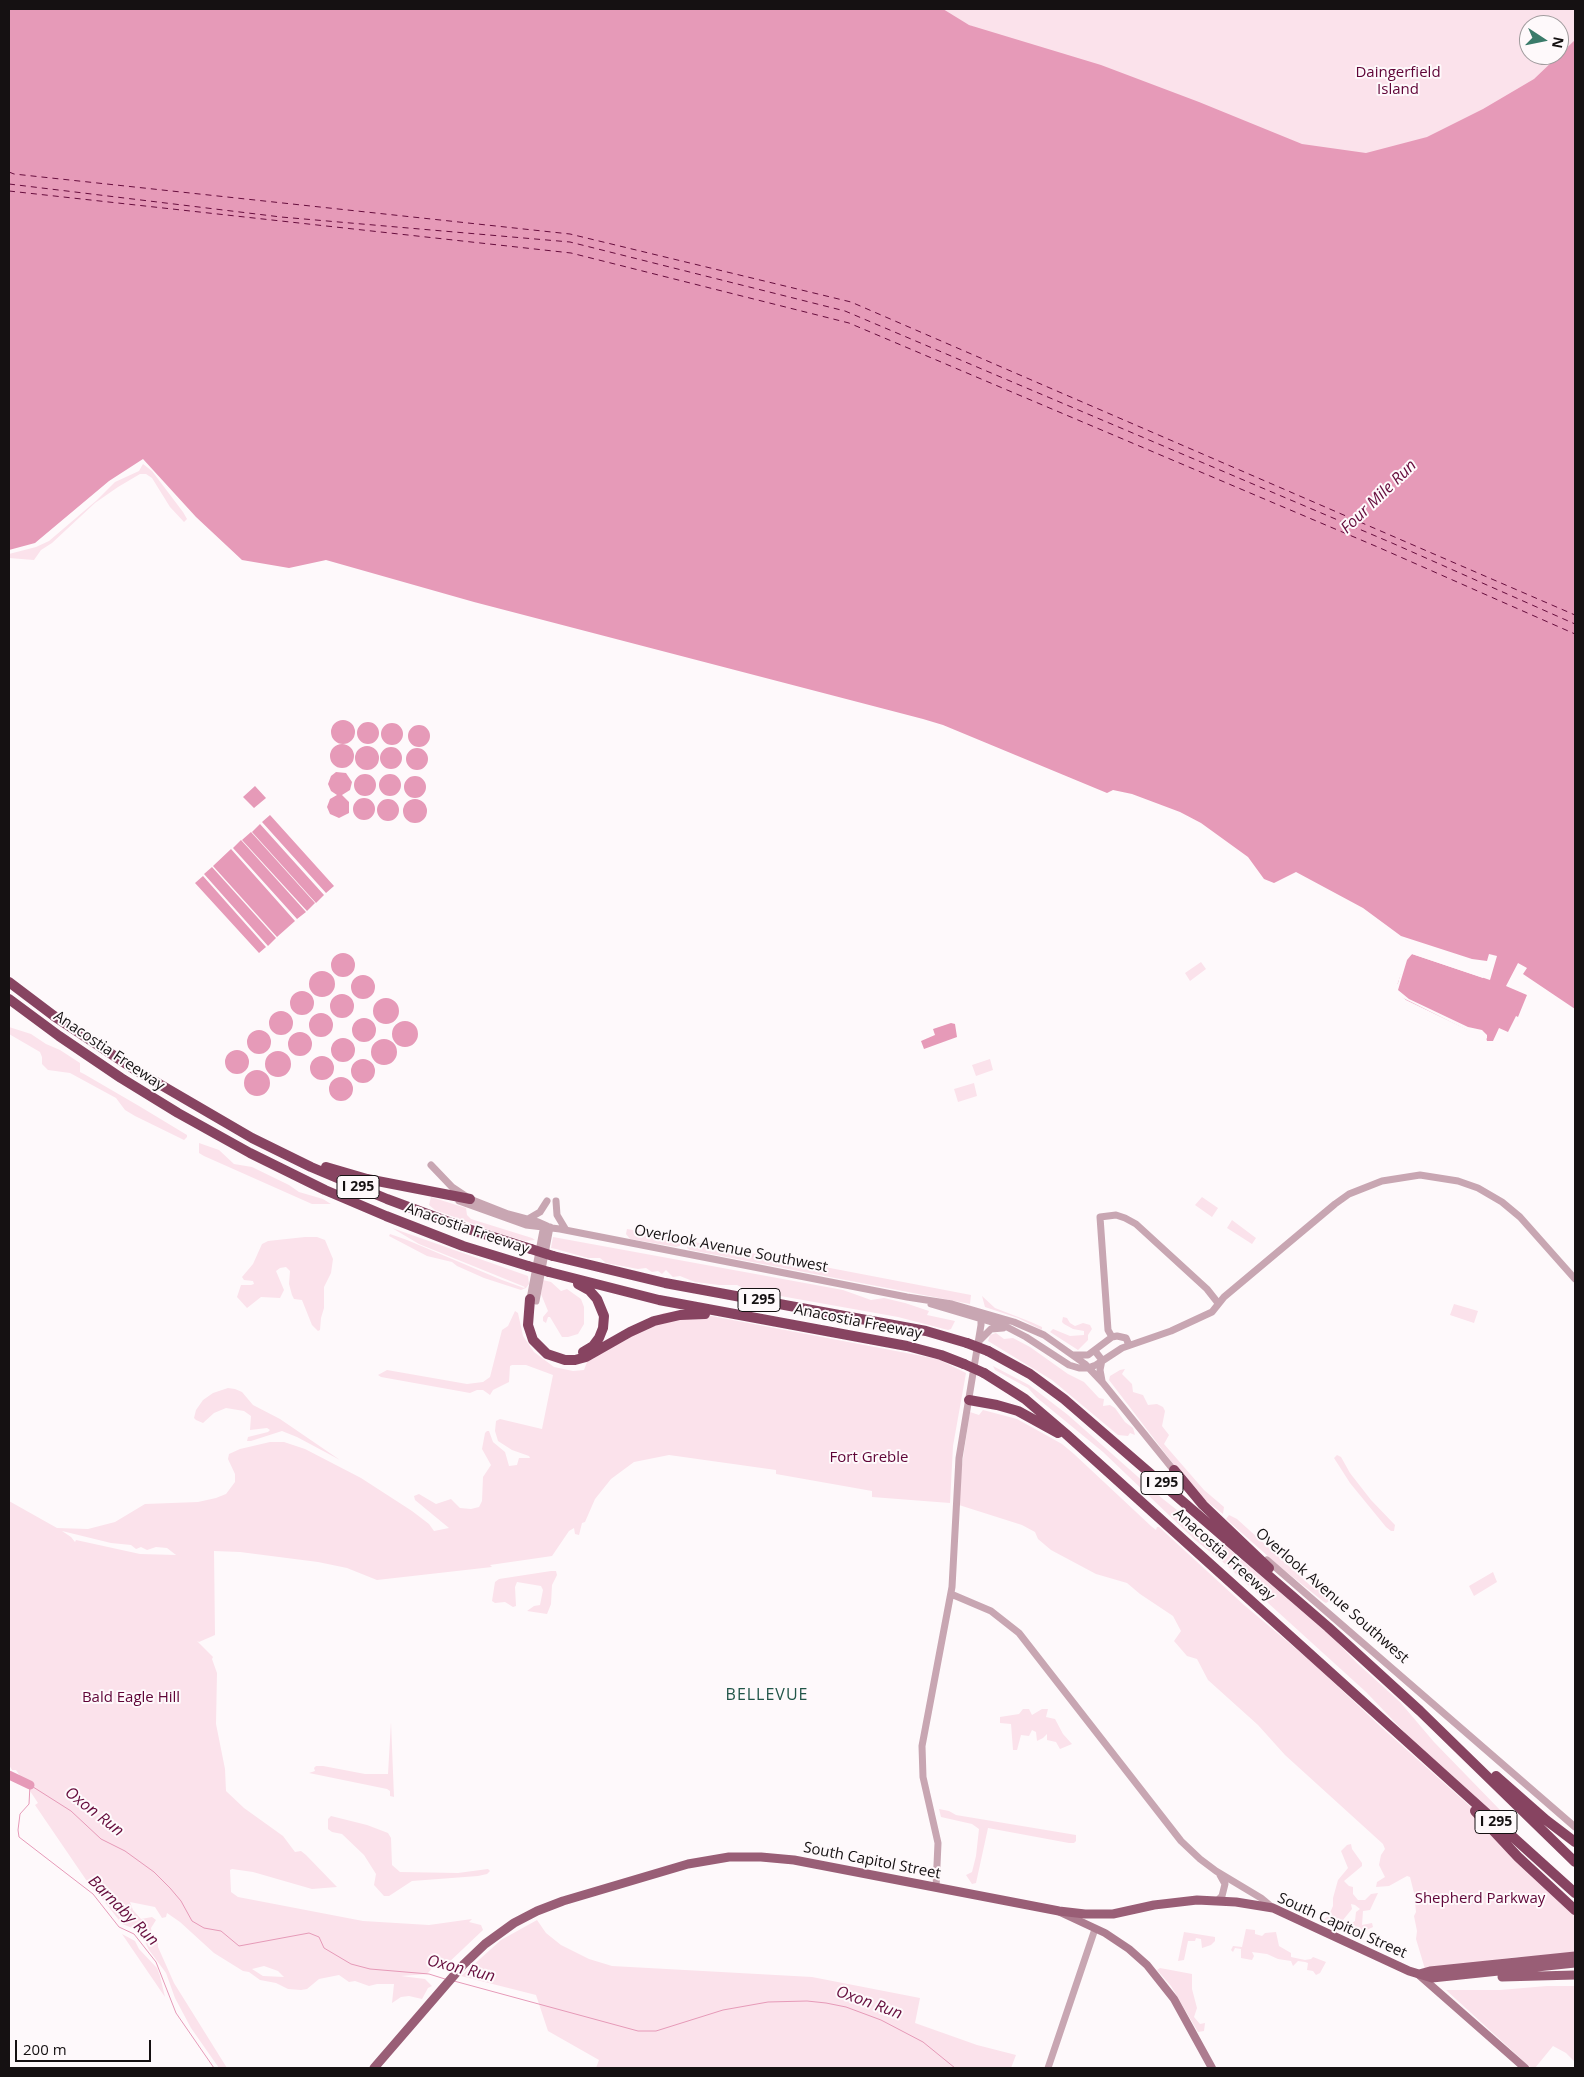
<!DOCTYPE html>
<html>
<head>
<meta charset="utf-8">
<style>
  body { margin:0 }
  #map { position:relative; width:1584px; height:2077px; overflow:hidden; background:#fef9fb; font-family:"Open Sans",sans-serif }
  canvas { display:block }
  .frame { position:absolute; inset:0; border:10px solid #151112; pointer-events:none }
  .north { position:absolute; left:1519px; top:15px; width:50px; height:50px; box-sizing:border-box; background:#fef9fb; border:1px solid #a19c9e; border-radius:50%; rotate:101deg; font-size:14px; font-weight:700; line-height:20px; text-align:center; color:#151112 }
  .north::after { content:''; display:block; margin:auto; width:18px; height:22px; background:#3a7b6a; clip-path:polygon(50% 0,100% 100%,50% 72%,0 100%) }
  .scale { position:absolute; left:15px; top:2040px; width:136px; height:22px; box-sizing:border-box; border:2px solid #151112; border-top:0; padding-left:6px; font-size:15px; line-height:18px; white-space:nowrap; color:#151112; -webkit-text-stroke:4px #fef9fb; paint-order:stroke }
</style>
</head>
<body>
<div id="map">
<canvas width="1584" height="2077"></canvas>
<div class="frame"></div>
<div class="north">N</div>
<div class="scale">200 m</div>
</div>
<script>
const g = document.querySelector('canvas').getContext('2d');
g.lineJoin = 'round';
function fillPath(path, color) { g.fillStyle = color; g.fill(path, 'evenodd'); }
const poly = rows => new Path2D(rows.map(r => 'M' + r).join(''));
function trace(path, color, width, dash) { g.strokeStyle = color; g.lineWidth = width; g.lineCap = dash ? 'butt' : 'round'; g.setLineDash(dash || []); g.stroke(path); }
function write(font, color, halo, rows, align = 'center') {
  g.font = font + ' "Open Sans",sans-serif'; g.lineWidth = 4; g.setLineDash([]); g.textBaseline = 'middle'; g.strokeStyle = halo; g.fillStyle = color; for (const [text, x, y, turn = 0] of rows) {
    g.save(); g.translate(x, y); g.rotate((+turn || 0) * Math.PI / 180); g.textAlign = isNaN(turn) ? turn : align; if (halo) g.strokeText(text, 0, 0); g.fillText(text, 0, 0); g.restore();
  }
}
const green = poly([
  [926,9,1575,9,1575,52,1532,93,1417,156,1304,151],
  [1529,25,1559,25,1559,55,1529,55],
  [143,464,152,471,183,512,187,519,184,522,170,507,152,478,146,474,140,474,118,487,95,503,52,543,41,550,34,560,9,558,9,554,36,547,49,541,97,500,115,482,139,471],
  [1201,962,1206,969,1190,981,1185,973],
  [9,1027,31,1034,46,1044,60,1050,80,1063,80,1072,84,1074,139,1106,187,1135,187,1137,184,1140,135,1116,125,1110,116,1098,70,1073,48,1070,42,1064,42,1057,40,1052,9,1034],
  [990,1059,993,1070,976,1076,972,1065],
  [974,1083,977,1096,958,1102,954,1089],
  [199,1143,219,1150,234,1164,252,1167,289,1185,299,1192,323,1199,331,1204,312,1204,204,1156,199,1153],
  [431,1197,466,1208,467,1215,471,1219,532,1238,535,1240,525,1241,495,1232,435,1210,429,1205],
  [1202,1197,1218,1208,1212,1217,1195,1205],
  [1232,1220,1256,1238,1252,1244,1227,1228],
  [392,1228,528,1276,529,1284,526,1288,521,1290,484,1278,457,1266,452,1262,427,1256,389,1236,390,1234,407,1240,502,1280,524,1288,525,1287,419,1244],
  [627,1229,679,1238,681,1241,680,1246,676,1247,630,1239,626,1234],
  [305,1237,317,1237,325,1240,333,1259,331,1273,324,1287,324,1308,321,1318,320,1330,318,1331,312,1325,302,1300,294,1299,292,1295,289,1284,290,1271,286,1267,280,1268,276,1271,284,1290,280,1298,261,1297,247,1308,237,1297,241,1285,251,1285,254,1284,253,1281,244,1280,242,1277,253,1264,262,1244,268,1241],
  [553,1237,843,1290,871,1300,884,1298,905,1303,929,1311,927,1315,955,1321,951,1329,948,1330,898,1317,747,1290,737,1285,719,1285,695,1282,680,1276,673,1277,666,1270,662,1274,658,1271,652,1272,646,1268,638,1269,606,1263,600,1258,588,1258,556,1249,551,1248],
  [689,1241,971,1295,970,1304,690,1250,687,1248],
  [543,1280,551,1282,561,1291,567,1289,581,1299,584,1307,584,1324,578,1334,568,1337,562,1337,550,1317,548,1317,546,1323,543,1321,543,1317,548,1311,541,1294],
  [982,1296,995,1308,1031,1322,1042,1327,1042,1330,1018,1318,985,1307],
  [1454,1304,1478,1311,1474,1323,1450,1315],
  [515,1311,518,1313,523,1336,534,1352,554,1367,573,1371,584,1370,590,1354,663,1313,685,1311,938,1359,966,1373,953,1446,950,1503,872,1497,872,1491,776,1474,776,1470,669,1455,634,1462,611,1479,595,1499,585,1522,582,1523,579,1535,575,1534,574,1528,569,1531,552,1556,490,1565,492,1567,377,1580,347,1568,318,1562,240,1552,214,1551,215,1635,199,1642,197,1641,213,1657,212,1659,217,1673,216,1724,225,1769,226,1791,244,1808,283,1836,295,1852,301,1851,306,1855,337,1887,312,1889,253,1872,232,1869,230,1870,231,1892,238,1897,363,1921,429,1925,472,1919,469,1922,481,1925,483,1930,445,1966,434,1966,427,1974,401,1976,425,1979,432,1986,428,1988,422,1999,409,1996,401,1997,392,2003,394,1984,377,1984,369,1986,355,1981,349,1982,339,1975,319,1979,307,1989,301,1990,288,1989,276,1983,260,1980,249,1972,243,1971,214,1953,180,1922,167,1913,166,1917,162,1918,155,1907,130,1902,133,1910,141,1919,152,1917,156,1920,151,1928,152,1935,158,1941,158,1947,174,1983,227,2068,219,2068,191,2028,175,1998,166,1973,149,1950,141,1934,135,1929,122,1924,100,1896,93,1890,35,1805,38,1803,16,1770,12,1770,9,1765,9,1501,57,1528,88,1529,115,1522,145,1504,198,1502,216,1498,226,1494,235,1482,235,1474,228,1459,229,1454,240,1449,270,1442,284,1442,305,1449,361,1478,412,1511,429,1524,434,1531,449,1528,415,1500,414,1496,419,1494,436,1504,451,1499,460,1508,471,1509,479,1507,482,1501,483,1477,491,1465,482,1449,485,1433,487,1431,489,1431,493,1442,505,1452,509,1466,517,1465,519,1458,530,1458,529,1456,512,1450,498,1441,495,1431,496,1421,500,1419,542,1429,553,1375,526,1365,512,1365,510,1366,509,1382,493,1390,490,1395,483,1390,477,1390,470,1393,459,1391,381,1377,378,1375,387,1370,467,1384,483,1382,490,1377,502,1330,508,1326],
  [62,1531,111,1543,131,1545,136,1549,141,1547,147,1550,156,1547,167,1548,176,1555,140,1554,76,1540,75,1542,71,1537],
  [264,1966,278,1971,284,1977,263,1976,252,1969],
  [1063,1317,1067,1318,1070,1323,1075,1326,1083,1323,1090,1325,1092,1329,1088,1335,1088,1340,1078,1350,1050,1332,1053,1329,1070,1336,1084,1335,1084,1331,1073,1329,1064,1324,1062,1322],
  [996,1333,1004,1339,1013,1338,1030,1347,1068,1374,1084,1382,1099,1398,1104,1399,1103,1406,1110,1405,1115,1408,1125,1422,1133,1428,1135,1435,1130,1433,1128,1436,1118,1435,1052,1380,988,1341,990,1335],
  [993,1366,1029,1385,1068,1415,1163,1499,1210,1536,1227,1547,1331,1636,1357,1663,1400,1702,1434,1742,1501,1811,1499,1818,1411,1739,1366,1692,1224,1563,1195,1540,1103,1452,1036,1397,1028,1388,995,1370],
  [1125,1369,1122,1374,1132,1384,1133,1392,1143,1395,1148,1405,1157,1404,1163,1407,1165,1411,1162,1426,1169,1435,1164,1444,1204,1490,1224,1507,1223,1514,1205,1500,1181,1474,1109,1380,1110,1376,1120,1370],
  [228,1388,235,1389,242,1392,253,1405,280,1419,340,1460,297,1437,282,1431,251,1441,247,1441,248,1437,268,1432,270,1430,267,1428,250,1430,251,1416,244,1411,226,1408,214,1413,203,1423,196,1420,194,1418,196,1410,203,1400,213,1393],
  [983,1410,1017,1419,1062,1444,1074,1454,1151,1526,1156,1530,1157,1527,1159,1527,1244,1605,1313,1663,1381,1727,1489,1823,1499,1835,1575,1904,1575,1952,1562,1956,1517,1957,1425,1969,1416,1939,1417,1931,1414,1916,1416,1912,1414,1893,1410,1877,1407,1876,1389,1886,1376,1887,1377,1882,1385,1877,1379,1865,1381,1855,1385,1849,1383,1844,1285,1755,1258,1725,1208,1680,1197,1659,1187,1656,1174,1641,1181,1631,1173,1616,1140,1594,1127,1583,1096,1574,1051,1550,1038,1539,1035,1532,1022,1525,959,1505,960,1478,970,1412,979,1415],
  [1337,1455,1341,1457,1350,1473,1371,1500,1395,1525,1394,1531,1391,1531,1386,1527,1350,1483,1334,1458],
  [1229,1515,1237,1519,1312,1587,1328,1594,1331,1597,1331,1600,1326,1603,1324,1602,1279,1566,1226,1519],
  [551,1571,556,1571,557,1575,552,1585,551,1604,547,1614,527,1611,534,1606,540,1605,543,1590,541,1586,517,1582,515,1587,516,1606,513,1607,505,1602,495,1603,492,1601,495,1582,499,1579],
  [1493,1572,1497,1582,1474,1596,1469,1586],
  [1023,1709,1029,1709,1032,1715,1042,1709,1048,1709,1046,1717,1055,1719,1063,1734,1072,1744,1060,1749,1056,1742,1047,1740,1047,1734,1043,1738,1037,1741,1036,1732,1032,1730,1029,1736,1021,1735,1017,1750,1013,1750,1011,1724,1000,1723,1000,1717,1019,1714],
  [391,1722,394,1797,390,1796,390,1791,387,1789,309,1773,315,1771,314,1768,316,1766,323,1766,365,1774,388,1774],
  [939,1809,949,1811,956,1815,1076,1835,1076,1841,1074,1843,1069,1843,988,1828,976,1883,972,1884,966,1875,972,1872,976,1856,979,1829,972,1824,941,1817],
  [331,1816,367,1825,388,1833,391,1838,392,1865,400,1872,458,1873,488,1869,490,1871,487,1874,478,1876,412,1881,389,1896,384,1896,374,1885,376,1874,364,1855,342,1834,332,1832,328,1829,328,1819],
  [1351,1844,1352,1849,1362,1863,1362,1866,1344,1881,1349,1886,1353,1887,1353,1894,1358,1900,1365,1900,1371,1894,1378,1893,1370,1910,1363,1911,1362,1925,1372,1923,1373,1927,1358,1934,1356,1937,1351,1935,1352,1929,1344,1925,1347,1920,1352,1923,1355,1921,1356,1912,1360,1909,1355,1905,1351,1904,1352,1909,1343,1920,1326,1923,1322,1921,1329,1915,1333,1906,1333,1898,1338,1880,1348,1868,1341,1851,1347,1845],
  [537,1920,546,1933,561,1945,589,1959,612,1966,812,1977,920,1998,915,2023,977,2045,1016,2055,1011,2068,596,2068,599,2060,548,2031,536,1995,461,1976,501,1940],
  [1246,1929,1255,1930,1255,1934,1262,1936,1265,1933,1276,1932,1279,1946,1291,1953,1291,1957,1305,1960,1311,1959,1313,1957,1326,1962,1320,1973,1316,1975,1313,1971,1307,1970,1308,1963,1305,1962,1298,1961,1293,1966,1291,1961,1278,1959,1267,1954,1252,1952,1254,1956,1252,1960,1241,1958,1241,1949,1235,1948,1233,1952,1231,1950,1233,1946,1242,1947],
  [1184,1932,1215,1937,1215,1941,1211,1945,1202,1948,1201,1939,1196,1938,1195,1941,1188,1941,1184,1960,1178,1961],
  [122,1934,135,1941,139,1949,157,1968,160,1976,165,1997],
  [1160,1968,1192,1974,1192,1989,1197,2008,1194,2017,1200,2024,1205,2023,1204,2031,1198,2032,1171,1986,1157,1970],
  [1547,1986,1575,1986,1575,2062,1566,2053,1553,2046,1535,2068,1531,2068,1446,1990,1500,1990]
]);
const water = poly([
  [9,9,943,9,969,25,1101,65,1199,102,1302,144,1366,153,1427,137,1483,109,1534,79,1575,40,1575,1009,1523,974,1527,968,1518,963,1506,986,1527,995,1518,1017,1516,1016,1508,1032,1499,1028,1493,1041,1487,1041,1485,1034,1479,1030,1468,1030,1406,1000,1395,991,1407,957,1412,954,1490,980,1497,956,1489,954,1487,961,1472,959,1401,936,1363,908,1296,872,1274,883,1264,879,1248,857,1201,823,1180,812,1132,794,1113,790,1107,793,943,725,923,719,474,602,326,560,289,568,242,560,196,517,143,459,109,481,35,543,9,550],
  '331 732a12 12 0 1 1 24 0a12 12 0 1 1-24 0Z',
  '357 733a11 11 0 1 1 22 0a11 11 0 1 1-22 0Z',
  '381 734a11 11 0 1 1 22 0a11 11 0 1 1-22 0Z',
  '408 736a11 11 0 1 1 22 0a11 11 0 1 1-22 0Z',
  '330 756a12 12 0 1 1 24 0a12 12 0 1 1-24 0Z',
  '355 758a12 12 0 1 1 24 0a12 12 0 1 1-24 0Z',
  '380 758a11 11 0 1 1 22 0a11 11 0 1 1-22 0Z',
  '406 759a11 11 0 1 1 22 0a11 11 0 1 1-22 0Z',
  [336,772,346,773,352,782,350,790,342,795,349,802,349,813,339,818,330,814,327,807,330,799,337,795,331,791,328,784,331,776],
  '379 785a11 11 0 1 1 22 0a11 11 0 1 1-22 0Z',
  '354 785a11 11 0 1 1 22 0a11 11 0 1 1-22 0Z',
  '404 787a11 11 0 1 1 22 0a11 11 0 1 1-22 0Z',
  [255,786,266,798,254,808,243,797],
  '353 809a11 11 0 1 1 22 0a11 11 0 1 1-22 0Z',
  '377 810a11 11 0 1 1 22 0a11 11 0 1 1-22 0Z',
  '403 811a12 12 0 1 1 24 0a12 12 0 1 1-24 0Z',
  [270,815,334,886,326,893,262,822],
  [260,824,324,895,316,903,252,832],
  [251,832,315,903,307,911,242,840],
  [241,840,306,912,297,919,233,848],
  [231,849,295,921,277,937,213,866],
  [212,867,276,938,268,946,204,874],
  [203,876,266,947,259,953,195,883],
  '331 965a12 12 0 1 1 24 0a12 12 0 1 1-24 0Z',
  '309 984a13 13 0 1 1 26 0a13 13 0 1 1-26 0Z',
  '351 987a12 12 0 1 1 24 0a12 12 0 1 1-24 0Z',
  '290 1003a12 12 0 1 1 24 0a12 12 0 1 1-24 0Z',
  '330 1006a12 12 0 1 1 24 0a12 12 0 1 1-24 0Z',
  '373 1011a13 13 0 1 1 26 0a13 13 0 1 1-26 0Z',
  '269 1023a12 12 0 1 1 24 0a12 12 0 1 1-24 0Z',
  '309 1025a12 12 0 1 1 24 0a12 12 0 1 1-24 0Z',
  '352 1030a12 12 0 1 1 24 0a12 12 0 1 1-24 0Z',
  '392 1034a13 13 0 1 1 26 0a13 13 0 1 1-26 0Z',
  [951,1023,955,1024,957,1037,924,1049,921,1041,935,1035,933,1029],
  '247 1042a12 12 0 1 1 24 0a12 12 0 1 1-24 0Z',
  '288 1044a12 12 0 1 1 24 0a12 12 0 1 1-24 0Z',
  '331 1050a12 12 0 1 1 24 0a12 12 0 1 1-24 0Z',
  '371 1052a13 13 0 1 1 26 0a13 13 0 1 1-26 0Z',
  '225 1062a12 12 0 1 1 24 0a12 12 0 1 1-24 0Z',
  '265 1064a13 13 0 1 1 26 0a13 13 0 1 1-26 0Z',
  '310 1068a12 12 0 1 1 24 0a12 12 0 1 1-24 0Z',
  '351 1071a12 12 0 1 1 24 0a12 12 0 1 1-24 0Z',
  '244 1083a13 13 0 1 1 26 0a13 13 0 1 1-26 0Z',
  '329 1089a12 12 0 1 1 24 0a12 12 0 1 1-24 0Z'
]);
const pier = poly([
  [1411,953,1479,975,1484,975,1483,978,1480,977,1412,954,1407,960,1398,990,1409,999,1449,1018,1468,1027,1482,1030,1487,1035,1487,1039,1480,1032,1467,1030,1397,995,1394,991,1395,987,1398,983,1405,957]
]);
const stream = poly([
  [454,1981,638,2031,656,2031,723,2010,768,2002,807,2001,826,2003,846,2007,881,2020,923,2042,955,2068],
  [214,2068,176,2013,156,1962,134,1934,119,1927,93,1894,19,1837,18,1830,20,1814,29,1804,30,1785,71,1811,101,1839,125,1851,154,1872,170,1888,181,1901,192,1921,204,1928,221,1931,239,1946,309,1933,319,1937,324,1948,351,1964,370,1969,429,1974,445,1979]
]);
const river = poly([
  [9,1775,30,1785]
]);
const ferry = poly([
  [9,172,14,174,570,234,851,302,1575,615],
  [9,184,281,217,570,242,845,311,1392,543,1575,624],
  [9,191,571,253,849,323,1380,548,1575,634]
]);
const tertiary = poly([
  [431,1165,452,1187,470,1199,508,1214,538,1222,547,1226],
  [459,1201,526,1225,560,1229,907,1297,952,1304,1014,1322,1044,1335,1085,1364,1103,1383,1176,1473],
  [556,1201,557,1215,566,1230],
  [528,1219,540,1212,547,1201],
  [530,1299,544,1225],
  [536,1301,550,1227],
  [931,1304,1005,1326,1026,1337,1069,1365,1079,1368,1088,1368,1096,1365,1122,1348,1171,1331,1212,1312,1224,1297,1335,1204,1349,1194,1382,1181,1420,1175,1458,1181,1478,1188,1502,1202,1520,1217,1575,1279],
  [1112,1337,1108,1330,1100,1217,1116,1215,1125,1218,1136,1224,1207,1289,1218,1303],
  [979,1341,991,1329,1003,1328],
  [1095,1351,1102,1360,1100,1370,1102,1381],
  [1074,1355,1088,1355,1112,1337,1117,1336,1126,1338,1129,1345],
  [1267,1560,1575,1827],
  [951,1594,991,1611,1019,1633,1181,1841,1200,1859,1216,1871,1261,1898,1273,1908],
  [936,1887,938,1843,923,1777,922,1746,952,1587,959,1458,981,1325,981,1314],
  [1218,1900,1222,1896,1225,1884,1220,1875],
  [1048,2068,1095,1929]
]);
const secondary = poly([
  [1060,1912,1105,1933,1129,1949,1147,1965,1174,1999,1212,2068],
  [1418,1974,1525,2068]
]);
const primary = poly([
  [1419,1974,1430,1971,1575,1956],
  [1502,1977,1575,1975],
  [374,2068,463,1965,485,1944,514,1923,537,1911,563,1901,688,1864,729,1857,761,1857,794,1860,1059,1911,1085,1914,1113,1914,1154,1905,1197,1900,1236,1902,1273,1908,1409,1971,1432,1978,1575,1963]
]);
const motorway = poly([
  [9,982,54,1016,137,1071,252,1138,311,1167,387,1199,465,1228,531,1249],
  [9,999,59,1036,121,1078,178,1113,250,1153,325,1190,386,1216,463,1246,528,1266],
  [326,1167,367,1179,470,1199],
  [553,1256,665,1283,926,1331,967,1343],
  [549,1272,659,1300,907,1346,941,1355,964,1364],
  [578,1284,589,1290,597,1299,604,1316,603,1328,599,1338,593,1346,583,1352],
  [530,1299,528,1325,533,1340,547,1354,565,1360,575,1360,586,1357,630,1332,654,1321,680,1315,705,1314],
  [988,1351,1030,1374,1064,1399,1328,1627,1420,1711,1575,1862],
  [984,1373,1025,1399,1066,1434,1575,1893],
  [969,1400,997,1405,1018,1411,1058,1433],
  [1174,1470,1203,1505,1269,1568],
  [1496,1776,1546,1820,1575,1842],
  [1475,1811,1518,1857,1575,1910]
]);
const motorwayBridge = poly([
  [531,1249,553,1256],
  [528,1266,549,1272],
  [967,1343,988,1351],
  [964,1364,984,1373]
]);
const shields = [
  [358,1187,42],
  [759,1300,42],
  [1162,1483,42],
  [1496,1822,42]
];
const shieldNames = [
  ["I 295",358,1187],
  ["I 295",759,1300],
  ["I 295",1162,1483],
  ["I 295",1496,1822]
];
const parkNames = [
  ["Daingerfield",1398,73],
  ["Island",1398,90],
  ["Fort Greble",869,1458],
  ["Bald Eagle Hill",131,1698],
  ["Shepherd Parkway",1480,1899]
];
const streetNames = [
  ["Anacostia Freeway",109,1051,34],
  ["Anacostia Freeway",467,1229,19],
  ["Overlook Avenue Southwest",731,1249,11],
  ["Anacostia Freeway",858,1322,11],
  ["Anacostia Freeway",1224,1555,42],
  ["Overlook Avenue Southwest",1332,1596,41],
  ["South Capitol Street",872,1861,11],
  ["South Capitol Street",1342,1926,24]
];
const waterNames = [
  ["Four Mile Run",1379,497,-44],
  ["Oxon Run",94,1812,38],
  ["Barnaby Run",123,1911,45],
  ["Oxon Run",461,1969,14],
  ["Oxon Run",869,2003,20]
];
const neighbourhoodNames = [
  ["BELLEVUE",767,1695]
];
fillPath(green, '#fbe2eb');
fillPath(water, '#e69ab8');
fillPath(pier, '#fef9fb');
trace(stream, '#e69ab8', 1);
trace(river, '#e69ab8', 9);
trace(ferry, '#660d3d', 1, [6, 5]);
trace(tertiary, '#c8a6b2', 7);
trace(secondary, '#ad7c8f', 8);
trace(primary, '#995e76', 9);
trace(motorway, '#874461', 10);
trace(motorwayBridge, '#874461', 10);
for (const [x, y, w] of shields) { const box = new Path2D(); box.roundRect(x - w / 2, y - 11.5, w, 23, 4); g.fillStyle = '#fef9fb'; g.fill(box); trace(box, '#151112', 1); }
write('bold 14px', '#151112', null, shieldNames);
write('15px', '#5f0437', '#fef9fb', parkNames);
write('15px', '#151112', '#fef9fb', streetNames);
write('italic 16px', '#660d3d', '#fef9fb', waterNames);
g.letterSpacing = '1px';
write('16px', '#215548', '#fef9fb', neighbourhoodNames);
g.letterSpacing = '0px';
</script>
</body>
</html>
